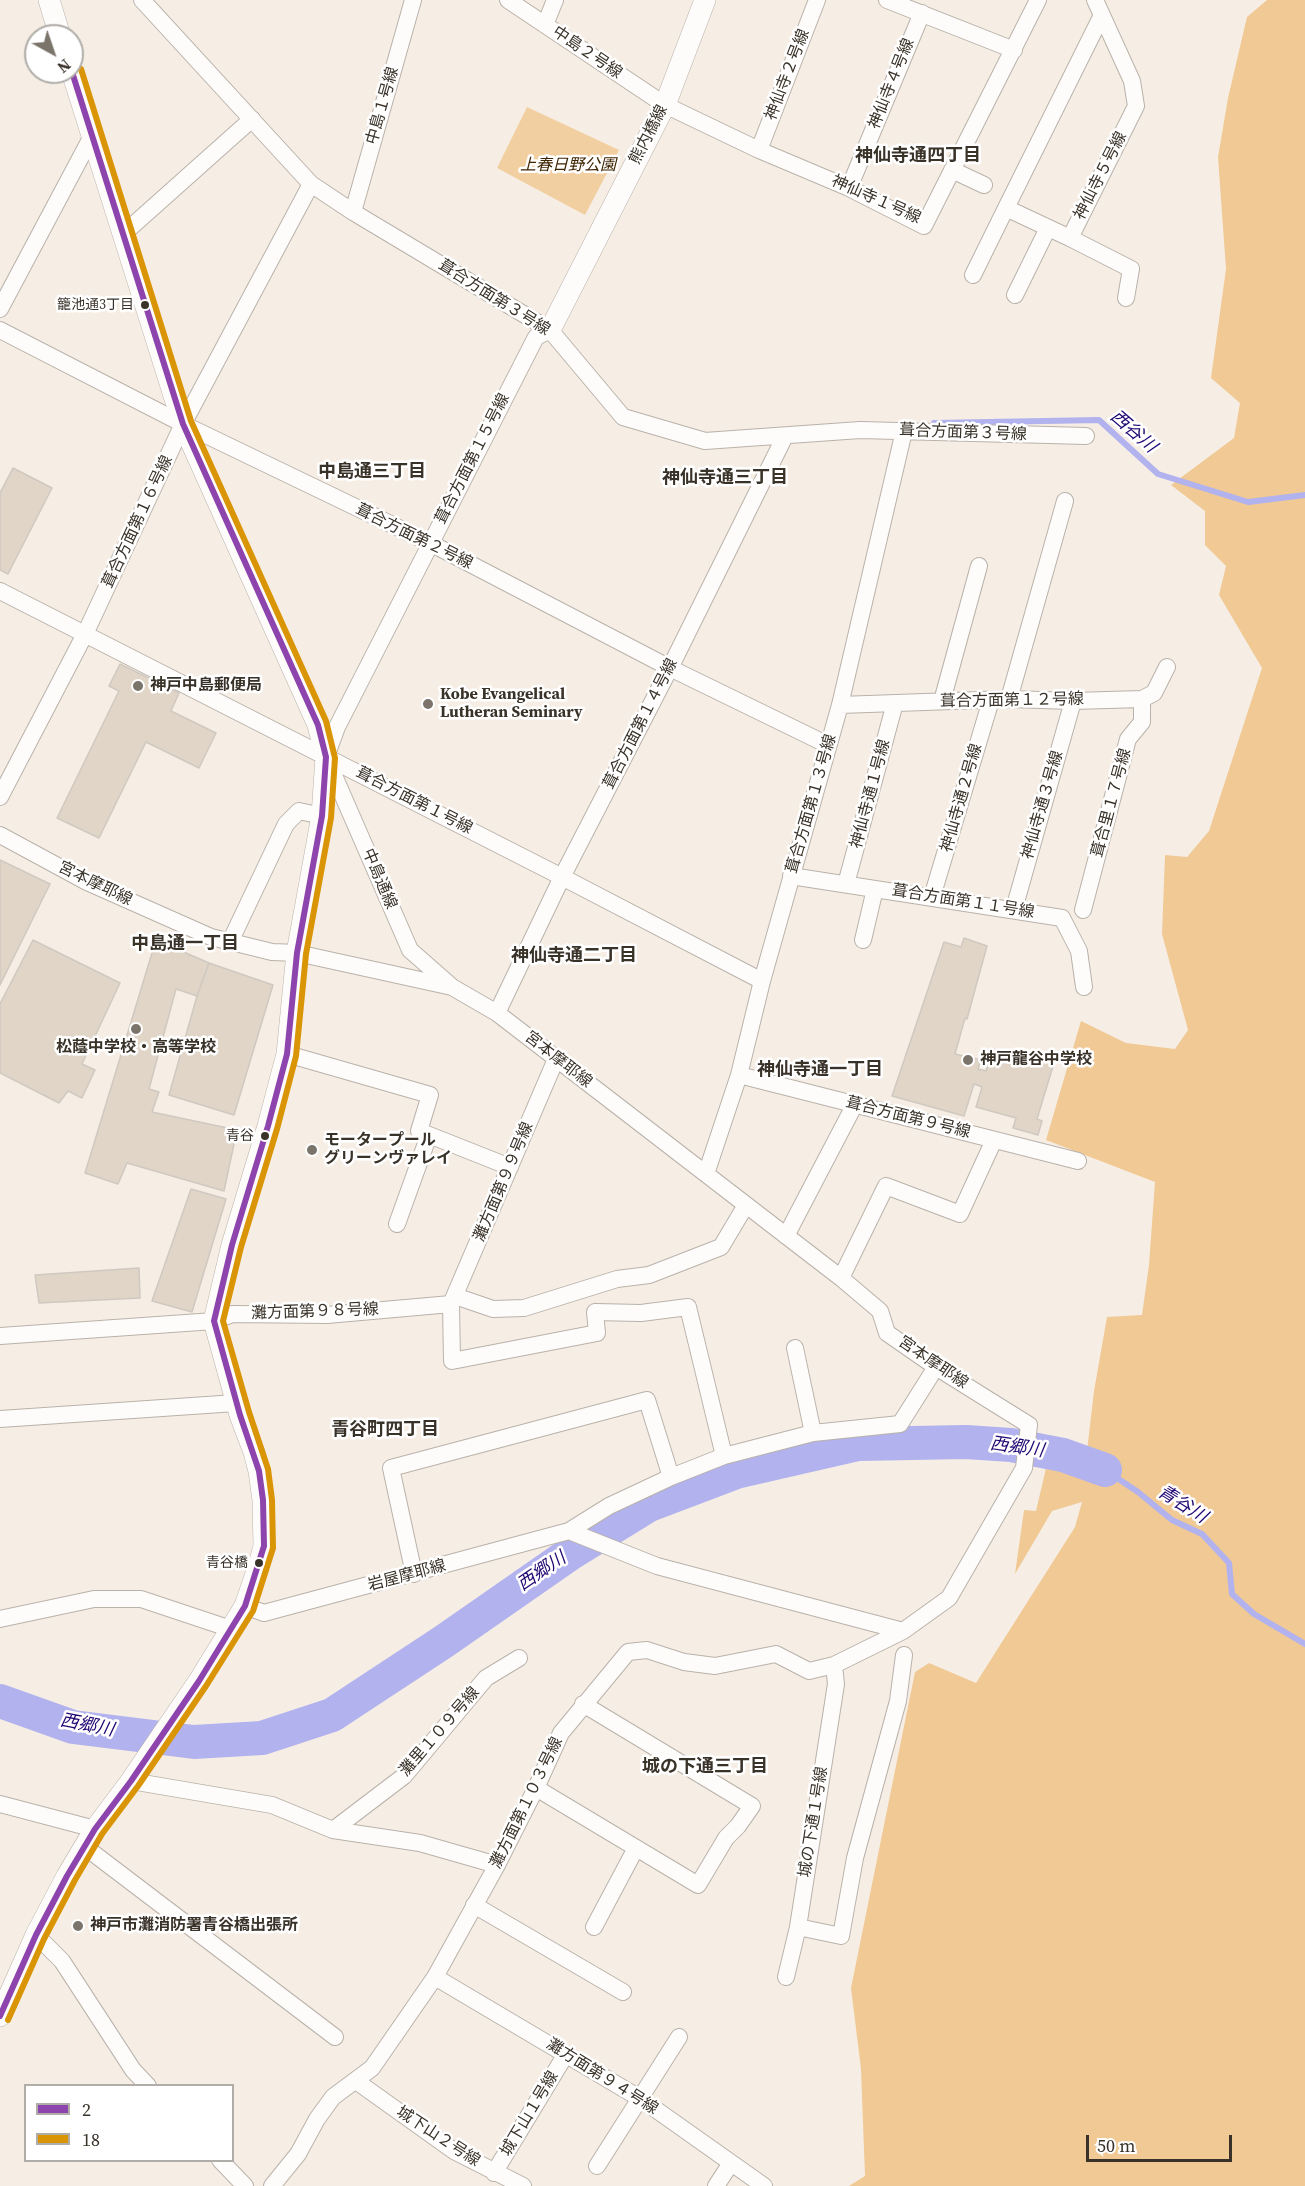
<!DOCTYPE html>
<html>
<head>
<meta charset="utf-8">
<style>
  body { margin:0 }
  #map { position:relative; width:1305px; height:2186px; overflow:hidden; background:#f6eee5; font-family:"Source Serif 4",serif }
  canvas { display:block }
  .legend { position:absolute; left:24px; top:2084px; width:210px; height:78px; box-sizing:border-box; background:#fff; border:2px solid #b0ada9; margin:0; padding:8px 10px; list-style:none; font-size:18px; color:#393229 }
  .legend li { display:flex; align-items:center; gap:12px; height:30px }
  .legend b { width:30px; border:2px solid #b0ada9 }
  .north { position:absolute; left:24px; top:24px; width:60px; height:60px; box-sizing:border-box; background:#fff; border:2px solid #b0ada9; border-radius:50%; rotate:140deg; font-size:16px; font-weight:700; line-height:24px; text-align:center; color:#393229 }
  .north::after { content:''; display:block; margin:auto; width:21px; height:27px; background:#7b746b; clip-path:polygon(50% 0,100% 100%,50% 72%,0 100%) }
  .scale { position:absolute; left:1086px; top:2135px; width:146px; height:27px; box-sizing:border-box; border:3px solid #393229; border-top:0; padding-left:8px; font-size:18px; line-height:21px; white-space:nowrap; color:#393229; -webkit-text-stroke:4px #fff; paint-order:stroke }
</style>
</head>
<body>
<div id="map">
<canvas width="1305" height="2186"></canvas>
<ul class="legend">
<li><b style="height:8px;background:#8e44ad"></b>2</li>
<li><b style="height:8px;background:#da9506"></b>18</li>
</ul>
<div class="north">N</div>
<div class="scale">50 m</div>
</div>
<script>
const g = document.querySelector('canvas').getContext('2d');
g.lineJoin = 'round';
function fillPath(path, color) { g.fillStyle = color; g.fill(path, 'evenodd'); }
const poly = rows => new Path2D(rows.map(r => 'M' + r).join(''));
function trace(path, color, width, dash) { g.strokeStyle = color; g.lineWidth = width; g.lineCap = dash ? 'butt' : 'round'; g.setLineDash(dash || []); g.stroke(path); }
function write(font, color, halo, rows, align = 'center') {
  g.font = font + ' "Source Serif 4","Noto Sans JP",serif'; g.lineWidth = 5; g.setLineDash([]); g.textBaseline = 'middle'; g.strokeStyle = halo; g.fillStyle = color; for (const [text, x, y, turn = 0] of rows) {
    g.save(); g.translate(x, y); g.rotate((+turn || 0) * Math.PI / 180); g.textAlign = isNaN(turn) ? turn : align; if (halo) g.strokeText(text, 0, 0); g.fillText(text, 0, 0); g.restore();
  }
}
const green = poly([
  [527,107,619,150,585,215,497,168]
]);
const forest = poly([
  [1267,0,1305,0,1305,2186,849,2186,865,2176,861,2069,851,1988,915,1672,929,1663,976,1683,1075,1527,1082,1502,1052,1511,1015,1574,1024,1510,1036,1511,1047,1464,1087,1451,1094,1391,1107,1317,1142,1315,1149,1265,1155,1182,1046,1140,1081,1021,1126,1043,1175,1049,1188,1030,1162,934,1165,855,1187,857,1209,831,1262,668,1219,595,1226,566,1205,545,1205,511,1171,485,1234,438,1240,403,1211,378,1226,269,1218,157,1228,98,1247,17]
]);
const stream = poly([
  [934,423,1099,420,1158,474,1248,502,1305,495],
  [1105,1470,1138,1492,1172,1520,1202,1534,1229,1563,1232,1594,1254,1614,1305,1644]
]);
const river = poly([
  [0,1701,73,1727,194,1742,262,1738,332,1715,443,1642,571,1553,649,1505,736,1472,858,1444,966,1442,1011,1445,1063,1455,1105,1470]
]);
const building = poly([
  [13,468,52,488,8,574,0,570,0,493,13,468],
  [120,664,179,693,171,711,216,733,199,768,146,742,99,838,57,818,119,691,109,686,120,664],
  [0,860,50,884,0,985,0,860],
  [964,938,987,946,967,1019,965,1018,955,1054,981,1060,978,1069,986,1071,993,1049,1014,1054,1015,1050,1034,1054,1033,1058,1054,1063,1037,1119,1042,1121,1038,1135,1013,1128,1016,1118,976,1107,982,1087,974,1084,964,1116,892,1096,944,942,961,947,964,938],
  [33,940,120,983,82,1064,95,1070,82,1098,68,1091,59,1103,0,1073,0,1004,33,940],
  [156,940,209,963,197,996,176,989,149,1089,159,1092,152,1112,237,1130,224,1191,127,1163,118,1184,85,1173,156,940],
  [209,963,273,985,234,1115,169,1095,197,996,209,963],
  [191,1189,226,1199,192,1312,152,1301,191,1189],
  [139,1268,140,1298,39,1303,35,1275,139,1268]
]);
const minor = poly([
  [142,0,311,184,353,212,550,330,623,417,705,441,860,430,1086,436],
  [508,0,665,105,759,150,849,188,924,226,1038,0],
  [887,0,1014,50],
  [1095,0,1132,81,1136,106,1070,238,1006,208,1102,15],
  [545,25,555,0],
  [759,150,817,0],
  [952,170,984,185],
  [849,188,922,13],
  [353,212,413,0],
  [122,235,252,119],
  [1070,238,1131,269,1126,298],
  [973,275,1006,208],
  [1015,295,1048,228],
  [0,309,92,136],
  [0,330,183,424,430,543,670,668,828,745],
  [0,591,562,877,762,981],
  [1009,699,1065,501],
  [942,701,979,566],
  [840,705,1009,699,1073,701,1142,699,1154,693,1167,667],
  [0,797,85,634,183,424,311,184],
  [0,835,87,882,211,937,272,952,297,953,452,987,497,1013,841,1278,880,1311,887,1333,936,1367,1029,1425,1024,1468,949,1598,903,1631,834,1665,809,1671,776,1654,715,1666,684,1662,647,1650,628,1652,561,1733,536,1788,497,1865,435,1977,372,2068,333,2097,317,2119,298,2154,272,2186],
  [791,876,1062,918,1079,951,1084,987],
  [846,884,895,703],
  [932,897,991,700],
  [1014,909,1073,701],
  [1083,910,1128,739,1142,722,1142,699],
  [863,940,875,889],
  [230,942,286,824,299,811,322,816],
  [451,986,410,950,326,757,337,727,536,337,550,330],
  [497,1013,562,877,670,668,785,436],
  [287,1054,430,1095,419,1131,510,1167],
  [556,1059,451,1304,452,1361,597,1333,595,1312,641,1313,688,1307,724,1456],
  [739,1075,1078,1161],
  [706,1174,739,1075,762,981,840,705,904,431],
  [397,1224,429,1135],
  [786,1236,855,1104],
  [841,1278,886,1186,960,1214,994,1140],
  [455,1296,493,1309,524,1308,617,1279,649,1275,721,1247,746,1205],
  [0,1336,214,1321,232,1314,327,1315,451,1304],
  [795,1348,813,1433],
  [0,1419,236,1403],
  [569,1531,657,1566,903,1631],
  [414,1574,391,1468,647,1400,671,1477],
  [245,1606,264,1613,569,1531,609,1506,671,1477,724,1456,813,1433,900,1424,936,1367],
  [0,1619,94,1599,141,1599,231,1629],
  [131,1781,272,1805,333,1830,420,1843,497,1865],
  [536,1788,698,1885,726,1838,738,1826,752,1806,583,1704],
  [0,1804,95,1829],
  [333,1830,404,1776,486,1678,519,1658],
  [93,1853,335,2037],
  [474,1905,623,1992],
  [594,1927,636,1848],
  [798,1927,841,1936,855,1858,898,1701,904,1655],
  [36,1935,62,1961,133,2070,148,2086],
  [435,1977,641,2099,764,2186],
  [786,1977,798,1927,836,1684,834,1665],
  [356,2081,454,2151,523,2186],
  [220,2160,245,2186],
  [597,2166,679,2037],
  [494,2173,566,2054],
  [716,2186,731,2163]
]);
const tertiary = poly([
  [49,0,60,36],
  [550,330,665,105,705,0],
  [0,2016,36,1935,67,1876,95,1829,131,1781,199,1681,245,1606,259,1565,264,1546,263,1500,259,1471,254,1452,240,1415,214,1321,232,1245,268,1126,287,1054,297,953,322,816,326,757,318,725,183,424,72,72]
]);
const bus1 = poly([
  [0,2016,36,1935,67,1876,95,1829,131,1781,199,1681,245,1606,264,1546,263,1500,259,1471,240,1415,214,1321,232,1245,268,1126,287,1054,297,953,322,816,326,757,318,725,183,424,72,72]
]);
const bus2 = poly([
  [8,2020,44,1939,75,1880,102,1834,138,1786,206,1686,253,1611,273,1548,272,1500,268,1469,249,1412,223,1321,241,1247,277,1129,296,1056,306,954,331,818,335,758,326,721,191,421,81,69]
]);
const markers = [
  [145,305,5,"#393229"],
  [138,686,6,"#7b746b"],
  [428,704,6,"#7b746b"],
  [136,1029,6,"#7b746b"],
  [968,1060,6,"#7b746b"],
  [265,1136,5,"#393229"],
  [312,1150,6,"#7b746b"],
  [259,1563,5,"#393229"],
  [78,1926,6,"#7b746b"]
];
const busNames = [
  ["籠池通3丁目",134,305],
  ["青谷",254,1136],
  ["青谷橋",248,1563]
];
const streetNames = [
  ["中島２号線",587,53,34],
  ["神仙寺２号線",788,75,-69],
  ["神仙寺４号線",892,84,-68],
  ["中島１号線",383,106,-74],
  ["熊内橋線",649,135,-63],
  ["神仙寺５号線",1101,176,-63],
  ["神仙寺１号線",876,200,24],
  ["葺合方面第３号線",494,298,32],
  ["葺合方面第３号線",963,433,2],
  ["葺合方面第１５号線",473,459,-63],
  ["葺合方面第１６号線",138,522,-65],
  ["葺合方面第２号線",414,537,26],
  ["葺合方面第１２号線",1012,701,-1],
  ["葺合方面第１４号線",641,724,-63],
  ["神仙寺通１号線",871,794,-75],
  ["神仙寺通２号線",962,798,-74],
  ["葺合方面第１号線",414,801,27],
  ["葺合里１７号線",1112,803,-75],
  ["葺合方面第１３号線",812,804,-74],
  ["神仙寺通３号線",1043,805,-74],
  ["中島通線",379,879,67],
  ["宮本摩耶線",95,884,26],
  ["葺合方面第１１号線",963,902,9],
  ["宮本摩耶線",558,1060,38],
  ["葺合方面第９号線",908,1118,14],
  ["灘方面第９９号線",504,1182,-67],
  ["灘方面第９８号線",315,1312,-2],
  ["宮本摩耶線",933,1363,34],
  ["岩屋摩耶線",407,1576,-15],
  ["灘里１０９号線",440,1732,-49],
  ["灘方面第１０３号線",527,1803,-64],
  ["城の下通１号線",814,1822,-81],
  ["灘方面第９４号線",602,2077,32],
  ["城下山１号線",530,2114,-59],
  ["城下山２号線",438,2137,33]
];
const parkNames = [
  ["上春日野公園",568,166]
];
const poiNames = [
  ["神戸中島郵便局",150,686],
  ["Kobe Evangelical",440,695],
  ["Lutheran Seminary",440,713],
  ["松蔭中学校・高等学校",136,1048,"center"],
  ["神戸龍谷中学校",980,1060],
  ["モータープール",324,1141],
  ["グリーンヴァレイ",324,1159],
  ["神戸市灘消防署青谷橋出張所",90,1926]
];
const neighbourhoodNames = [
  ["神仙寺通四丁目",918,156],
  ["中島通三丁目",372,472],
  ["神仙寺通三丁目",725,478],
  ["中島通一丁目",185,944],
  ["神仙寺通二丁目",574,956],
  ["神仙寺通一丁目",820,1070],
  ["青谷町四丁目",385,1430],
  ["城の下通三丁目",705,1767]
];
const waterNames = [
  ["西谷川",1133,432,41],
  ["西郷川",1017,1448,8],
  ["青谷川",1182,1505,32],
  ["西郷川",542,1572,-34],
  ["西郷川",87,1726,11]
];
fillPath(green, '#f2cfa1');
fillPath(forest, '#f0c994');
trace(stream, '#b1b2ee', 6);
trace(river, '#b1b2ee', 34);
fillPath(building, '#e0d5c7');
trace(building, '#d0c9c1', 1.5);
trace(minor, '#b9b2aa', 18);
trace(tertiary, '#b9b2aa', 22);
trace(minor, '#fefcfb', 16);
trace(tertiary, '#fefcfb', 21);
trace(bus1, '#8e44ad', 6);
trace(bus2, '#da9506', 6);
for (const [x, y, r, color] of markers) { const dot = new Path2D(); dot.arc(x, y, r, 0, 2 * Math.PI); g.fillStyle = color; g.fill(dot); trace(dot, '#fff', 2); }
write('14px', '#393229', '#fff', busNames, 'right');
write('16px', '#393229', '#fff', streetNames);
write('italic 16px', '#3e2400', '#fff', parkNames);
write('bold 16px', '#393229', '#fff', poiNames, 'left');
write('bold 18px', '#393229', '#fff', neighbourhoodNames);
write('italic 18px', '#220974', '#fff', waterNames);
</script>
</body>
</html>
